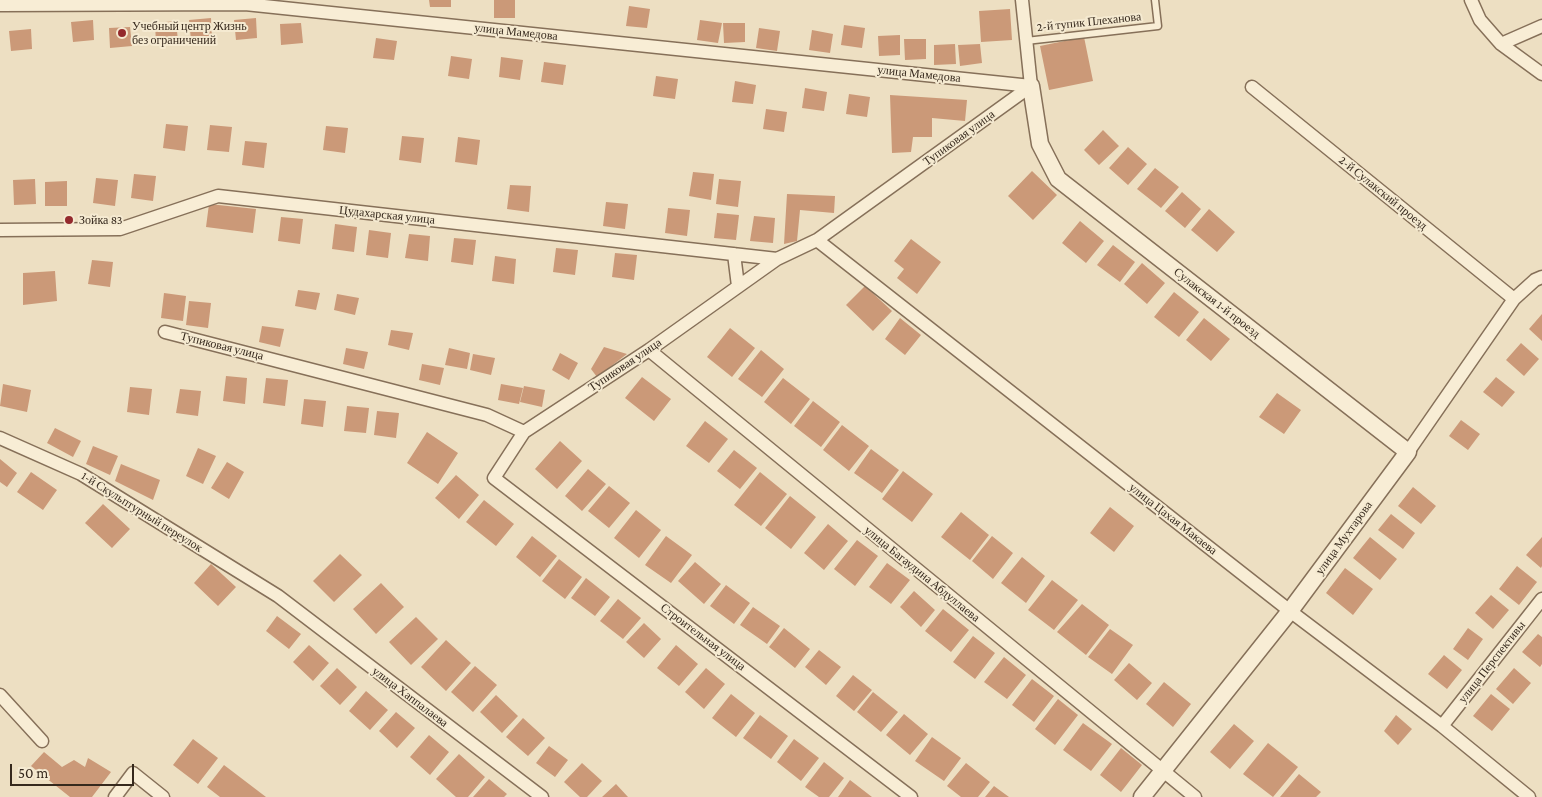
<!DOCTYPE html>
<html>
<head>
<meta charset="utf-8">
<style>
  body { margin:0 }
  #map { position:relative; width:1542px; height:797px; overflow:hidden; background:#eddfc2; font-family:"Crimson Pro",serif }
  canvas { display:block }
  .scale { position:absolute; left:10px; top:764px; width:124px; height:22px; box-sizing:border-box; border:2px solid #36291d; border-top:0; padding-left:6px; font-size:15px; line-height:18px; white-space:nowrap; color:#36291d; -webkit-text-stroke:4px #f5ead1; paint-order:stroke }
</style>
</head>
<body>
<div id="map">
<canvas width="1542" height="797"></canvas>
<div class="scale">50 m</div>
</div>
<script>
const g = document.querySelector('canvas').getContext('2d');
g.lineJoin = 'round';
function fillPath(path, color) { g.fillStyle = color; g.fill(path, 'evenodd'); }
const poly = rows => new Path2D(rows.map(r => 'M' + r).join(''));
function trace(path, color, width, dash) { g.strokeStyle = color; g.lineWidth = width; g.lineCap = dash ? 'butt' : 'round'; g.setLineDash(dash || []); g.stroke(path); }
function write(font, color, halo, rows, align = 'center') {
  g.font = font + ' "Crimson Pro",serif'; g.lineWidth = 4; g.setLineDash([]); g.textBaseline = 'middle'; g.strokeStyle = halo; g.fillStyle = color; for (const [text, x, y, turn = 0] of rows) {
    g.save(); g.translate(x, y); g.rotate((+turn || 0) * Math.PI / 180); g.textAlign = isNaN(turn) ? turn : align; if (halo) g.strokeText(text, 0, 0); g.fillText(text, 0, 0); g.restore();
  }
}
const building = poly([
  [429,0,451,0,451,7,430,7],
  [494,0,515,0,515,18,494,18],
  [629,6,650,9,647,28,626,26],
  [1010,9,1012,40,981,42,979,11],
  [211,18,212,38,191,40,189,20],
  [256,18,257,38,236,40,234,20],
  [93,20,94,40,73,42,71,22],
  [700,20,722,23,718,43,697,40],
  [176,21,178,41,156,43,155,23],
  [301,23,303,43,281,45,280,24],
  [723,23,745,23,745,42,724,43],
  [844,25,865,28,862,48,841,45],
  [130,27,132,46,110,48,109,28],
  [759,28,780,31,777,51,756,48],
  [31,29,32,49,11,51,9,31],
  [812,30,833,34,830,53,809,50],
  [900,35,900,55,879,56,878,36],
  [1084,37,1093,81,1049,90,1040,46],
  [376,38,397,41,394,60,373,58],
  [904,39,926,39,926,59,905,60],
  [955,44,956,64,934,65,934,45],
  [980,44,982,63,960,66,958,45],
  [451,56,472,59,469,79,448,76],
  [501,57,523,60,520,80,499,77],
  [544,62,566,65,563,85,541,82],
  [656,76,678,79,675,99,653,96],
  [735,81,756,85,753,104,732,102],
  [805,88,827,92,824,111,802,108],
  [849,94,870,97,867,117,846,114],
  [890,95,967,100,965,121,932,118,932,137,913,137,911,152,892,153],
  [766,109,787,112,784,132,763,129],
  [166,124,188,126,185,151,163,148],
  [210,125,232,127,229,152,207,150],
  [326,126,348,128,345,153,323,150],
  [1103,130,1119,146,1099,165,1084,150],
  [402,136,424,138,421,163,399,160],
  [458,137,480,140,477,165,455,162],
  [245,141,267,143,264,168,242,165],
  [1128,147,1147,164,1128,185,1109,168],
  [1155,168,1179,187,1161,208,1137,189],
  [1032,171,1057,195,1033,220,1008,196],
  [693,172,714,174,711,200,689,196],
  [134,174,156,176,153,201,131,198],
  [96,178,118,180,115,206,93,203],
  [35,179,36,204,14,205,13,180],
  [719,179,741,181,738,207,716,204],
  [67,181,67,206,45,206,45,182],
  [510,185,531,186,529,212,507,209],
  [1182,192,1201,209,1185,228,1165,211],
  [787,194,835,196,834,213,800,210,797,241,784,244],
  [606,202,628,204,625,229,603,226],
  [209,204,256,209,253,233,206,227],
  [668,208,690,210,687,236,665,233],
  [1209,209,1235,232,1217,252,1191,230],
  [717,213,739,215,736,240,714,238],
  [754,216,775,218,773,243,750,241],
  [281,217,303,219,300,244,278,241],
  [1080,221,1104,241,1086,263,1062,243],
  [335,224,357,227,354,252,332,249],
  [369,230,391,233,388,258,366,255],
  [409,234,430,236,428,261,405,258],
  [454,238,476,240,473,265,451,262],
  [911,239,941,262,917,294,897,278,904,269,894,261],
  [1113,245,1135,262,1120,282,1097,265],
  [556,248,578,250,575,275,553,272],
  [615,253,637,255,634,280,612,277],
  [495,256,516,259,514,284,492,281],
  [92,260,113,262,110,287,88,284],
  [1142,263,1165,283,1147,304,1124,284],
  [55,271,57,301,23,305,23,273],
  [865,286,892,311,873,331,846,305],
  [298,290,320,293,316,310,295,306],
  [1174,292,1199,312,1179,337,1154,317],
  [164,293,186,296,183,321,161,318],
  [337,294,359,298,355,315,334,310],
  [189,301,211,303,208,328,186,325],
  [1542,314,1542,341,1529,329],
  [900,318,921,335,905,355,885,339],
  [1204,318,1230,339,1211,361,1186,340],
  [262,326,284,329,280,347,259,342],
  [730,328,755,348,732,377,707,357],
  [391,330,413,333,409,350,388,345],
  [1521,343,1539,359,1524,376,1506,360],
  [604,347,627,354,597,377,591,369],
  [346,348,368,352,364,369,343,364],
  [449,348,470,353,467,369,445,365],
  [761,350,784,369,762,397,738,379],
  [560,353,578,363,569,380,552,370],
  [473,354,495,358,491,375,470,370],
  [422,364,444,368,440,385,419,380],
  [226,376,247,378,245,404,223,401],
  [642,377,671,399,654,421,625,398],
  [1496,377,1515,392,1502,407,1483,392],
  [266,378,288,380,285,406,263,403],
  [783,378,810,399,791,424,764,402],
  [3,384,31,390,27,412,0,406],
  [501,384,523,388,519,404,498,400],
  [524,386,545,390,542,407,520,402],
  [130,387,152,389,149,415,127,412],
  [180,389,201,391,198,416,176,413],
  [1277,393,1301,410,1284,434,1259,417],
  [304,399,326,401,323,427,301,424],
  [813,401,840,422,821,447,794,426],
  [347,406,369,408,366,433,344,431],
  [377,411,399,413,396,438,374,435],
  [1461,420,1480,434,1468,450,1449,436],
  [705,421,728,439,709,463,686,446],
  [842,425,869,446,849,471,823,450],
  [55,428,81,441,73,457,47,443],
  [427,432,458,453,438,484,407,463],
  [560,441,582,461,557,489,535,469],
  [93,446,118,456,110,475,86,464],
  [198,448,216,456,203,484,186,476],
  [871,449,899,470,882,493,854,473],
  [734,450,757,468,740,489,717,471],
  [0,459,17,473,7,487,0,482],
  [227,462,244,472,229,499,211,488],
  [121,464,160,480,153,500,115,481],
  [588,469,606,484,582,511,565,496],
  [903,471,933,494,912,522,882,499],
  [31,472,57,490,43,510,17,492],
  [760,472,787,494,761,526,734,505],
  [456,475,479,495,459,519,435,498],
  [609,486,630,503,609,528,588,511],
  [1413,487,1436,506,1421,524,1398,506],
  [790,496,816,517,791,549,765,528],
  [484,500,514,524,496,546,466,522],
  [103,504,130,529,112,548,85,523],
  [1110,507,1134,526,1114,552,1090,533],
  [636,510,661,530,639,558,614,538],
  [961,512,989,535,970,560,941,537],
  [1391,514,1415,533,1403,549,1378,530],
  [828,524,848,541,824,570,804,553],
  [532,536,557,556,540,577,516,557],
  [666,536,692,555,671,583,645,565],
  [992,536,1013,553,993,579,972,561],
  [1370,537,1397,559,1380,580,1353,558],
  [1542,537,1542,566,1541,568,1526,555],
  [857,540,878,556,855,586,834,569],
  [340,554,362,575,334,602,313,581],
  [1022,557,1045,576,1026,603,1001,583],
  [559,559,582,577,565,599,542,581],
  [695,562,721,584,704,604,678,581],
  [887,563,910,580,891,604,869,587],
  [211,564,236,587,218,606,194,583],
  [1517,566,1537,582,1519,605,1499,589],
  [1345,568,1373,589,1353,615,1326,593],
  [586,578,610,597,595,616,571,598],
  [1052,580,1078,600,1054,630,1028,610],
  [381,583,404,607,376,634,353,609],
  [726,585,750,603,734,624,710,606],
  [914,591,935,610,921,627,900,607],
  [1491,595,1509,610,1493,629,1475,613],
  [618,599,641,618,623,639,600,621],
  [1082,604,1109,625,1086,655,1057,632],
  [753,607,780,626,767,644,740,625],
  [943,609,969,630,951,652,925,631],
  [277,616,301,634,289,649,266,631],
  [416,617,438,639,411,665,389,642],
  [644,623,661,639,644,658,626,642],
  [784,628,810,649,795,668,769,647],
  [1468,628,1483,639,1468,660,1453,649],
  [1110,629,1133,645,1112,674,1088,657],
  [1538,634,1542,637,1542,664,1540,667,1522,652],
  [973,636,995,653,975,679,953,662],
  [446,640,471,663,446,691,421,667],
  [309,645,329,663,313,681,293,662],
  [676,645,698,664,679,686,657,668],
  [819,650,841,667,826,685,805,667],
  [1444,655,1462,670,1447,689,1428,674],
  [1004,657,1026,675,1007,699,984,682],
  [1129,663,1152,683,1137,700,1114,680],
  [475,666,497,685,473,712,451,692],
  [337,668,357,687,340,705,320,686],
  [706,668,725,684,704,709,685,692],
  [1514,668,1531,683,1513,704,1496,689],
  [853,675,872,690,854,711,836,696],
  [1032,679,1054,696,1034,722,1012,705],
  [1164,682,1191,704,1173,727,1146,704],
  [366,691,388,710,370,730,349,711],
  [873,692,898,712,881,732,857,712],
  [731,694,755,713,736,737,712,718],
  [1491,694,1510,709,1492,731,1473,716],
  [496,695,518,716,502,733,480,712],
  [1058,699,1078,715,1055,745,1035,729],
  [396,712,415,728,397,748,379,731],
  [904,714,928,734,910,755,886,735],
  [760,715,788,736,771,759,743,738],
  [1396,715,1412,729,1398,745,1384,731],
  [523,718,545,738,528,756,506,737],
  [1083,723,1112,744,1091,771,1063,750],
  [1234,724,1254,741,1230,769,1210,752],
  [429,735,449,752,430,775,410,757],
  [932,737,961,758,944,781,915,761],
  [193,739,218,758,198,784,173,765],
  [794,739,819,758,801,781,777,762],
  [1268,743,1298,767,1273,797,1243,774],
  [549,746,568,760,555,777,536,763],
  [1121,748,1142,765,1121,792,1100,775],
  [44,752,62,767,74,760,85,767,88,758,111,772,92,797,70,797,31,766],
  [459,754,485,777,468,797,456,797,436,779],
  [824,762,844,778,829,797,819,797,805,787],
  [582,763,602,781,587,797,580,797,564,782],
  [966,763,990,782,978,797,961,797,947,786],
  [224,765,266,797,220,797,207,787],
  [1299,774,1321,792,1316,797,1280,797],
  [489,779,507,794,504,797,473,797],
  [850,780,872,797,838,797],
  [616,784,628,797,602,797],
  [994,786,1009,797,985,797]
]);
const service = poly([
  [1026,41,1158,26,1155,0]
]);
const minor = poly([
  [1022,0,1031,86],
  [1471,0,1480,20,1501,44,1542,74],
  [0,5,245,4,1031,86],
  [1501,44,1542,26],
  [1252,87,1514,299],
  [0,230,120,229,218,196,777,259],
  [817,240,1290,611,1442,726,1529,797],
  [734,254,738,286],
  [165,332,487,415,524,432,649,350,777,259,817,240,1031,86],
  [649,350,1195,797],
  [524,432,494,478,911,797],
  [0,438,81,474,278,596,542,797],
  [1408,452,1514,299,1535,280,1542,277],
  [0,695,42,741],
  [1442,726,1542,599],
  [115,797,133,773,163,797]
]);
const tertiary = poly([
  [1031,86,1040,144,1058,179,1408,452,1290,611,1142,797]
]);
const markers = [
  [122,33,5,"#942a2d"],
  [69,220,5,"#942a2d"]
];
const streetNames = [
  ["2-й тупик Плеханова",1089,22,-6],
  ["улица Мамедова",516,32,6],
  ["улица Мамедова",919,74,6],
  ["Тупиковая улица",959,138,-36],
  ["2-й Сулакский проезд",1383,193,39],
  ["Цудахарская улица",387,215,6],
  ["Сулакская 1-й проезд",1217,303,38],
  ["Тупиковая улица",222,346,14],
  ["Тупиковая улица",625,365,-34],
  ["1-й Скульптурный переулок",142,512,32],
  ["улица Цахая Макаева",1173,519,38],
  ["улица Мухтарова",1344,538,-54],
  ["улица Багаудина Абдуллаева",922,574,39],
  ["Строительная улица",703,637,37],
  ["улица Перспективы",1492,662,-52],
  ["улица Хаппалаева",410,697,37]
];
const poiNames = [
  ["Учебный центр Жизнь",132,26],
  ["без ограничений",132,40],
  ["Зойка 83",79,220]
];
fillPath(building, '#cb9978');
trace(service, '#867059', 9);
trace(minor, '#867059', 15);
trace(tertiary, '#867059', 19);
trace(service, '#f8edd5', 6);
trace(minor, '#f8edd5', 12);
trace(tertiary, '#f8edd5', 16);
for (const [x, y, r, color] of markers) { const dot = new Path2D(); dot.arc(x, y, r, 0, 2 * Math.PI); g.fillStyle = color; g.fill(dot); trace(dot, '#f5ead1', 2); }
write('12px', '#36291d', '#f5ead1', streetNames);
write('12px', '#36291d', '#f5ead1', poiNames, 'left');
</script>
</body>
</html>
